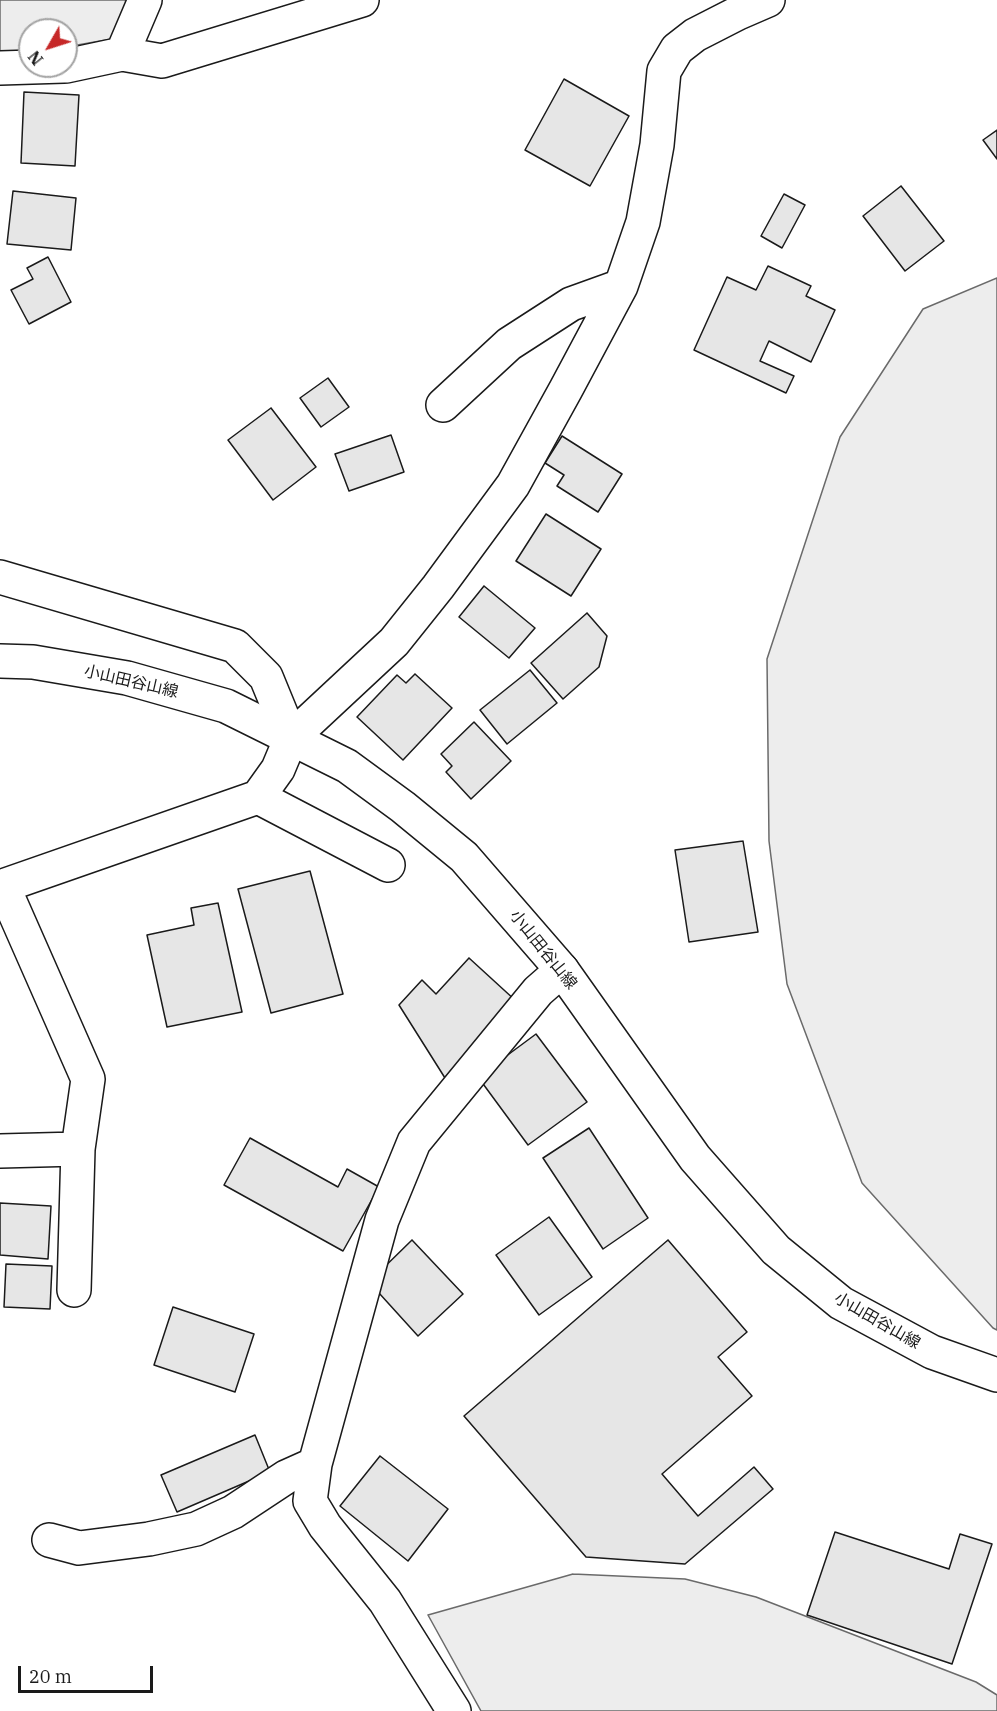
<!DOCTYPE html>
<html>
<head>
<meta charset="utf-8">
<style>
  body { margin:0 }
  #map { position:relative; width:997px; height:1711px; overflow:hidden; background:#fff; font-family:"IBM Plex Serif",serif }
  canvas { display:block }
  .north { position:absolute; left:18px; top:18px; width:60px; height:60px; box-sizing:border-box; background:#fff; border:2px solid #a3a3a3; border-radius:50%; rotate:231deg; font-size:16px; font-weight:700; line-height:24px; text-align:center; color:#1a1a1a }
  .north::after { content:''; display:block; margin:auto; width:21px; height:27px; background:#c62828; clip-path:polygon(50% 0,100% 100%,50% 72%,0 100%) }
  .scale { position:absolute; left:18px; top:1666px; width:135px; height:27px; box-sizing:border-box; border:3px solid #1a1a1a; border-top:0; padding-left:8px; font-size:18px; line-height:21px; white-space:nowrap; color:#1a1a1a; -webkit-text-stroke:4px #fff; paint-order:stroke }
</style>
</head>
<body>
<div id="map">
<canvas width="997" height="1711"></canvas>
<div class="north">N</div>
<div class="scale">20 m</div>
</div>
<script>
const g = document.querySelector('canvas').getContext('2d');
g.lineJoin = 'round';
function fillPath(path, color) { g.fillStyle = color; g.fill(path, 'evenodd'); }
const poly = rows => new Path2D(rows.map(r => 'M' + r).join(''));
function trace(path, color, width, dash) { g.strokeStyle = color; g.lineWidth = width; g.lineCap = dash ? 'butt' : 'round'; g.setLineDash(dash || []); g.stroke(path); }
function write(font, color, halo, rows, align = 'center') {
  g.font = font + ' "IBM Plex Serif","Noto Sans JP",serif'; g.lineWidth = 4.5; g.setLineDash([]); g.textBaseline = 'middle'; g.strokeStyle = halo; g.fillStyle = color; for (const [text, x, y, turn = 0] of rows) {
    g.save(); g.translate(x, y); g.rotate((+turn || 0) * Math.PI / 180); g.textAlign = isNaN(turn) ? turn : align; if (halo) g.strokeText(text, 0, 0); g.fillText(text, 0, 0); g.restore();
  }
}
const built = poly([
  [0,0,125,0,140,34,66,47,66,30,30,30,30,54,0,59,0,0],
  [997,278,997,1330,993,1328,862,1183,787,984,769,841,767,659,840,437,923,309,997,278],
  [573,1574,685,1579,756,1597,976,1682,997,1695,997,1711,481,1711,428,1615,573,1574]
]);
const building = poly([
  [564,79,629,116,590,186,525,150,564,79],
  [24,92,79,95,75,166,21,163,24,92],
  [997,130,997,159,983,140,997,130],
  [901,186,944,241,905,271,863,216,901,186],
  [13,191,76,198,71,250,7,244,13,191],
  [784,194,805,205,782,248,761,236,784,194],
  [48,257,71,302,29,324,11,290,33,279,27,268,48,257],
  [768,266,811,286,806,296,835,310,811,362,769,341,760,361,794,376,786,393,694,350,727,277,756,290,768,266],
  [328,378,349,407,321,427,300,398,328,378],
  [271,408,316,467,273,500,228,440,271,408],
  [391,435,404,472,349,491,335,454,391,435],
  [562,436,622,474,598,512,557,486,564,475,545,463,562,436],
  [546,514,601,549,571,596,516,561,546,514],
  [484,586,535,628,509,658,459,617,484,586],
  [587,613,607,636,599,667,563,699,531,663,587,613],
  [530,670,557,703,507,744,480,710,530,670],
  [415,674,452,708,403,760,357,717,397,675,406,683,415,674],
  [474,722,511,761,471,799,446,772,452,766,441,754,474,722],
  [743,841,758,932,689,942,675,850,743,841],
  [310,871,343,994,271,1013,238,889,310,871],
  [218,903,242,1012,167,1027,147,935,194,925,191,908,218,903],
  [469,958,516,1001,445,1078,399,1005,422,980,436,994,469,958],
  [536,1034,587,1102,528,1145,478,1077,536,1034],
  [589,1128,648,1218,603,1249,543,1158,589,1128],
  [250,1138,338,1187,347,1169,379,1187,343,1251,224,1185,250,1138],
  [0,1203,51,1206,48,1259,0,1255,0,1203],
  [549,1217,592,1277,539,1315,496,1255,549,1217],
  [412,1240,463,1294,418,1336,369,1282,412,1240],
  [668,1240,747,1332,718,1357,752,1396,662,1474,698,1516,754,1467,773,1489,685,1564,586,1557,464,1416,668,1240],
  [6,1264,52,1266,50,1309,4,1307,6,1264],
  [173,1307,254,1334,235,1392,154,1365,173,1307],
  [255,1435,270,1472,177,1512,161,1475,255,1435],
  [380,1456,448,1509,408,1561,340,1506,380,1456],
  [835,1532,949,1569,960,1534,992,1544,952,1664,807,1615,835,1532]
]);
const minor = poly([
  [122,54,145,0],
  [66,66,122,54,162,61,362,0],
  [0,68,64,66],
  [443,405,509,344,571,304,621,286],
  [0,577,235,646,266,677,291,738],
  [258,797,388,865],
  [3,886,88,1079,78,1149,74,1290],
  [0,887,258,797,278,769,291,738,394,642,438,587,513,485,566,389,621,286,643,222,657,145,664,71,677,49,695,35,738,13,768,0],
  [0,1151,78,1149],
  [49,1540,79,1548,149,1539,196,1529,233,1512,286,1477,315,1464],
  [454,1711,385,1601,325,1526,310,1501,315,1464,382,1220,414,1142,538,991,562,970]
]);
const major = poly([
  [0,661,33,662,127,678,226,706,347,766,403,807,464,857,562,970,695,1158,776,1250,841,1303,932,1352,997,1375]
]);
const streetNames = [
  ["小山田谷山線",131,682,13],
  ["小山田谷山線",543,950,51],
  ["小山田谷山線",877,1321,30]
];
fillPath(built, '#ededed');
trace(built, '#6a6a6a', 1.5);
fillPath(building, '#e6e6e6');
trace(building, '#1a1a1a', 1.5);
trace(minor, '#1a1a1a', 36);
trace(major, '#1a1a1a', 36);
trace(minor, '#fff', 33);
trace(major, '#fff', 33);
write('16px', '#1a1a1a', '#fff', streetNames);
</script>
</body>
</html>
